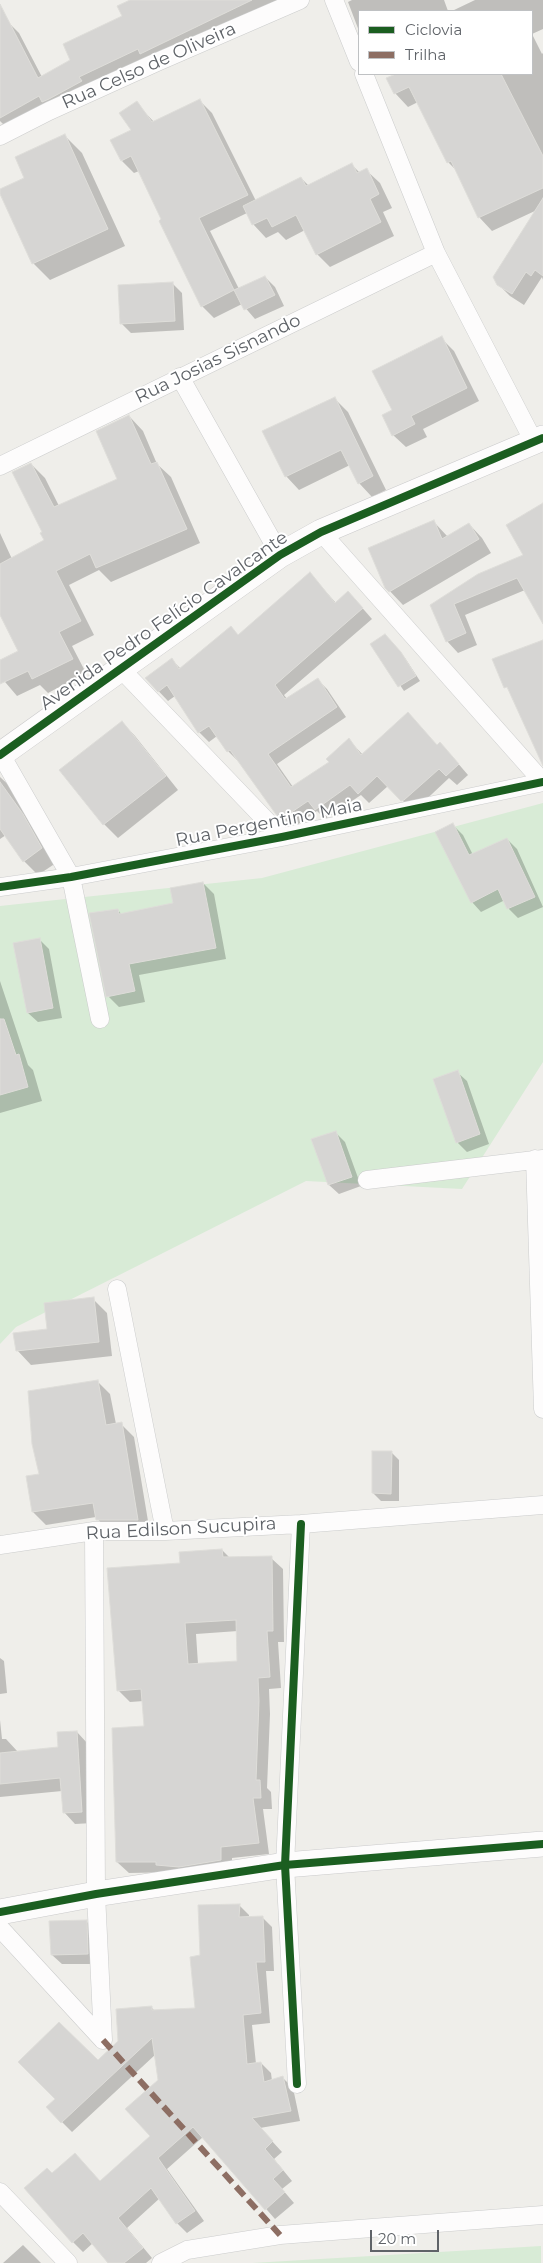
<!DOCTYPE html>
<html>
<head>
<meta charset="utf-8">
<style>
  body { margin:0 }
  #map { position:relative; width:543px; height:2263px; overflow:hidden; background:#efeeea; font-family:Montserrat,sans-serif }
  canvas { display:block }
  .legend { position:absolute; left:358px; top:10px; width:175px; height:65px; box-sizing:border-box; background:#fff; border:1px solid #bfc1c3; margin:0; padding:6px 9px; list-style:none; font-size:15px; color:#5f6368 }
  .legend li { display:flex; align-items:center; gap:10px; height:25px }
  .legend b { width:25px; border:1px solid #bfc1c3 }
  .scale { position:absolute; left:370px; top:2230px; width:69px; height:22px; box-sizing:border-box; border:2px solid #5f6368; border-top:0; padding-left:6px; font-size:15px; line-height:18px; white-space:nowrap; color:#5f6368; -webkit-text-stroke:4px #fff; paint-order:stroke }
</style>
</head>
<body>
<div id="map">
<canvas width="543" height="2263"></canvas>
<ul class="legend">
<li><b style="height:6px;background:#1b5e20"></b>Ciclovia</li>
<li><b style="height:6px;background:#8d6e63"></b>Trilha</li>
</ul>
<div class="scale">20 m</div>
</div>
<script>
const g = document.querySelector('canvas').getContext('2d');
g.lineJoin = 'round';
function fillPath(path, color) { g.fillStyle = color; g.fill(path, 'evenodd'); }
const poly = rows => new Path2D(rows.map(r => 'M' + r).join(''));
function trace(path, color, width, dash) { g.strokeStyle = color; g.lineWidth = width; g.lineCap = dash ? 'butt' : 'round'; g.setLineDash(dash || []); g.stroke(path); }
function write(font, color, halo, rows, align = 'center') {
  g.font = font + ' Montserrat,sans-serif'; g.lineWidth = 4; g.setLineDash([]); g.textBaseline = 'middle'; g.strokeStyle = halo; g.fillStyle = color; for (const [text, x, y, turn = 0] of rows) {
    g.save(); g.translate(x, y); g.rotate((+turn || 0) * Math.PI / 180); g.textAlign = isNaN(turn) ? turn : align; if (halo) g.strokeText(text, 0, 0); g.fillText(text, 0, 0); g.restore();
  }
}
const green = poly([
  [543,803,543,1062,462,1189,306,1181,16,1327,0,1344,0,906,262,878],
  [541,2246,541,2263,252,2263]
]);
const shadow = poly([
  [133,0,279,0,8,129,0,121,0,9,8,22,19,33,42,77,71,61,123,17],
  [352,0,444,0,448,11,359,11,359,31,348,2],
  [475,0,543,0,543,29,532,34,542,54,543,53,543,280,542,277,524,305,510,296,498,284,537,210,492,231,479,217,457,171,448,162,418,102,408,107,395,93,388,79,398,74,532,74,532,11,452,11],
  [199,100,212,113,256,201,301,178,309,186,352,165,360,173,366,170,380,183,392,208,383,212,394,236,330,267,317,254,305,230,286,240,278,232,266,238,253,224,247,213,210,231,239,289,265,277,275,287,284,306,255,319,242,304,214,318,202,306,139,171,134,173,122,161,133,130,136,103,154,122],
  [65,136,82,153,125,246,50,280,33,263,0,190,26,178],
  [172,283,182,293,184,330,131,333,121,323],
  [441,338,454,351,479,401,423,429,427,437,406,447,393,435,393,410],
  [334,398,348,412,386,490,372,497,359,483,350,465,299,490,286,476],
  [129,416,143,431,157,464,171,477,200,543,111,582,99,570,69,585,94,635,72,646,86,673,48,693,40,685,17,696,0,676,0,662,20,652,0,612,0,533,12,559,45,541,31,464,45,478,59,506,119,479],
  [543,505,543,621,525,590,465,615,477,645,458,653,447,641,432,605,525,556],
  [433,521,448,537,469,524,482,538,491,553,403,605,386,587],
  [310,574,336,603,358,603,372,619,284,695,287,699,317,679,327,689,346,717,277,764,293,787,331,762,349,740,363,755,438,746,450,754,468,775,457,785,449,778,415,810,412,810,388,786,369,803,361,795,325,819,317,811,291,829,281,819,239,760,238,761,228,751,217,736,209,742,199,732,175,696,168,701,147,679,172,660,181,669,231,628,239,636],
  [390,640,405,658,420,681,404,691,372,644],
  [122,722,135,736,178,790,118,838,104,824,61,770],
  [0,777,15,791,56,863,38,875,24,861,6,835,0,839],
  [453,825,463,835,473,855,507,839,517,849,543,907,518,918,508,908,505,900,481,912,472,902],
  [203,883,214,894,226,959,139,975,145,1002,119,1007,108,996,118,910,122,915,175,904],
  [39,939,49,949,62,1018,38,1022,28,1013],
  [0,981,28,1065,33,1070,42,1101,0,1113],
  [457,1072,467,1081,489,1144,467,1152,457,1142],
  [335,1132,345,1142,361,1186,339,1194,329,1185],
  [93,1299,107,1313,112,1356,31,1365,17,1350],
  [97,1381,110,1394,116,1424,121,1424,134,1437,150,1533,110,1533,96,1517,46,1525,33,1512,27,1477,41,1475],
  [391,1452,399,1460,399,1501,381,1501,373,1493],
  [222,1550,230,1558,271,1558,283,1569,284,1642,278,1642,281,1688,269,1689,270,1714,267,1788,271,1792,272,1809,263,1809,269,1854,232,1858,232,1871,129,1873,117,1862,145,1727,144,1701,130,1702,119,1691,181,1564],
  [238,1631,239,1662,198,1664,196,1634],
  [0,1658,4,1661,7,1693,0,1694],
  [0,1720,2,1739,6,1739,18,1752,59,1748,77,1732,88,1744,93,1823,75,1824,64,1812,62,1791,0,1797],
  [239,1905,249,1915,249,1918,262,1917,272,1927,274,1971,266,1971,270,2023,252,2025,256,2064,261,2063,271,2073,272,2081,283,2078,293,2088,300,2121,260,2128,282,2152,274,2159,292,2181,282,2189,294,2203,275,2219,203,2137,167,2169,204,2221,187,2233,177,2223,160,2198,127,2228,152,2258,146,2263,110,2263,93,2243,83,2252,73,2242,53,2175,101,2183,151,2136,159,2080,156,2054,72,2132,47,2107,98,2062,151,2007,155,2011,196,2009,201,1956],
  [86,1921,96,1931,98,1964,62,1964,52,1955],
  [23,2245,41,2263,3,2263]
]);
const building = poly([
  [130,0,252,0,140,54,138,49,79,77,82,81,49,99,42,102,39,96,0,118,0,4,38,78,70,60,63,44,122,16,117,6,130,0],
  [396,74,501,74,543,156,543,188,478,218,451,161,447,163,409,87,394,94,386,78,396,74],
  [200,99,248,195,199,218,234,290,201,307,159,221,161,219,131,156,121,161,110,140,131,130,119,113,137,101,152,122,200,99],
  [65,134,108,229,32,264,0,194,0,189,24,178,15,157,65,134],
  [352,163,357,173,367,168,379,194,370,199,381,222,316,255,296,215,272,227,267,218,252,225,243,206,301,177,306,186,352,163],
  [543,198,543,276,535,270,531,276,526,272,512,294,497,285,493,277,543,198],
  [265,276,275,295,244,310,234,290,265,276],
  [173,282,175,321,120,324,118,285,173,282],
  [442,336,467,388,411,416,415,424,392,436,382,415,392,410,372,371,442,336],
  [335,397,373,476,358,484,341,450,285,477,262,431,335,397],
  [129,415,151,464,157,462,187,529,96,568,90,554,56,571,81,621,59,632,73,659,32,679,28,671,0,684,0,660,18,651,0,615,0,564,44,540,40,533,42,532,12,472,31,463,54,507,117,479,96,431,129,415],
  [543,503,543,624,517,578,454,604,466,633,446,642,430,605,478,574,523,555,506,525,543,503],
  [434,520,442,539,469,523,479,539,389,592,385,588,368,548,434,520],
  [310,572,335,603,348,591,363,608,275,685,285,699,318,678,337,707,268,754,291,787,329,762,326,759,349,738,361,755,408,712,437,745,440,742,459,764,446,776,439,769,404,800,401,801,377,776,358,794,350,785,315,810,308,801,280,820,230,750,227,752,209,726,198,733,167,685,158,692,145,678,172,658,179,669,231,626,238,635,310,572],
  [385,634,401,652,416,676,398,687,370,644,385,634],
  [543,640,543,766,507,687,504,688,492,659,543,640],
  [122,721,166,776,103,825,59,770,122,721],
  [0,782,23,814,42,848,23,862,0,829,0,782],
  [453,823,469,855,507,838,535,897,507,909,498,889,471,903,435,832,453,823],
  [203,882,216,948,129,964,135,991,106,997,89,913,118,909,119,914,173,903,170,888,203,882],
  [40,938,53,1008,27,1013,13,943,40,938],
  [0,1019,4,1019,16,1055,19,1054,28,1087,0,1095,0,1019],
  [458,1070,480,1134,456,1143,433,1079,458,1070],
  [336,1131,352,1177,328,1185,311,1139,336,1131],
  [94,1297,99,1342,16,1351,13,1333,47,1329,44,1303,94,1297],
  [98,1380,106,1425,122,1422,138,1520,96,1520,93,1503,32,1512,26,1476,39,1474,32,1444,28,1391,98,1380],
  [372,1451,392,1451,391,1494,372,1493,372,1451],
  [222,1549,223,1557,272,1556,273,1631,267,1631,270,1677,258,1678,259,1701,256,1780,260,1780,261,1798,253,1798,259,1843,221,1847,221,1860,179,1867,156,1865,156,1862,116,1862,112,1728,144,1726,141,1689,117,1691,107,1568,180,1563,179,1552,222,1549],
  [236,1620,237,1661,188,1664,185,1623,236,1620],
  [77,1731,82,1812,63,1813,60,1778,0,1784,0,1753,58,1747,57,1732,77,1731],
  [240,1904,239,1917,263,1916,265,1962,256,1962,261,2013,243,2015,247,2064,261,2062,264,2082,283,2076,291,2111,252,2118,273,2141,265,2149,283,2170,273,2179,285,2192,265,2210,193,2127,158,2158,195,2211,176,2224,151,2188,118,2218,143,2248,124,2263,108,2263,83,2233,72,2243,24,2188,47,2168,52,2173,75,2153,100,2181,150,2136,125,2109,158,2080,152,2038,61,2123,46,2107,55,2099,18,2062,59,2022,98,2060,118,2041,116,2009,152,2006,152,2010,195,2008,190,1957,200,1955,198,1905,240,1904],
  [87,1920,88,1954,51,1955,49,1921,87,1920]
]);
const street = poly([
  [334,0,359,62],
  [364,74,436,253,534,442],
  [0,136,49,111,157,62,300,0],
  [180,377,280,555],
  [0,466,436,253],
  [321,532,543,782],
  [120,668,282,837],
  [0,753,71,877,100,1019],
  [0,887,71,877,282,837,543,782],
  [535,1159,543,1409],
  [367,1180,543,1159],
  [117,1289,165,1531],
  [94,1531,96,1894,103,2040],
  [0,1545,94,1531,165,1531,301,1524,543,1505],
  [0,1928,103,2040],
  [297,2084,285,1865,301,1524],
  [0,2192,68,2263],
  [161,2263,187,2250,280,2235,543,2215]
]);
const secondary = poly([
  [0,755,280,555,321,532,543,438],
  [0,1912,96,1894,285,1865,543,1844]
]);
const quiet = poly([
  [103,2040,280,2235]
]);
const cycleway = poly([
  [0,755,280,555,321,532,543,438],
  [0,887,71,877,282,837,543,782],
  [0,1912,96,1894,285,1865,543,1844],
  [297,2084,285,1865,301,1524]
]);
const streetNames = [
  ["Rua Celso de Oliveira",149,66,-24],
  ["Rua Josias Sisnando",218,359,-26],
  ["Avenida Pedro Felício Cavalcante",164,621,-35],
  ["Rua Pergentino Maia",269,823,-11],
  ["Rua Edilson Sucupira",181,1529,-3]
];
fillPath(green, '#d8ebd6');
fillPath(shadow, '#0003');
fillPath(building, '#d6d5d3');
trace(building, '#deddd9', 1);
trace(street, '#cbcccc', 19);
trace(secondary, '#cacacb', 26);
trace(street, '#fdfcfc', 18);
trace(secondary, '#fdfcfc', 25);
trace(quiet, '#8d6e63', 6, [12, 6]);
trace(cycleway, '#1b5e20', 8);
write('18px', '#5f6368', '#fff', streetNames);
</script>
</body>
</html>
